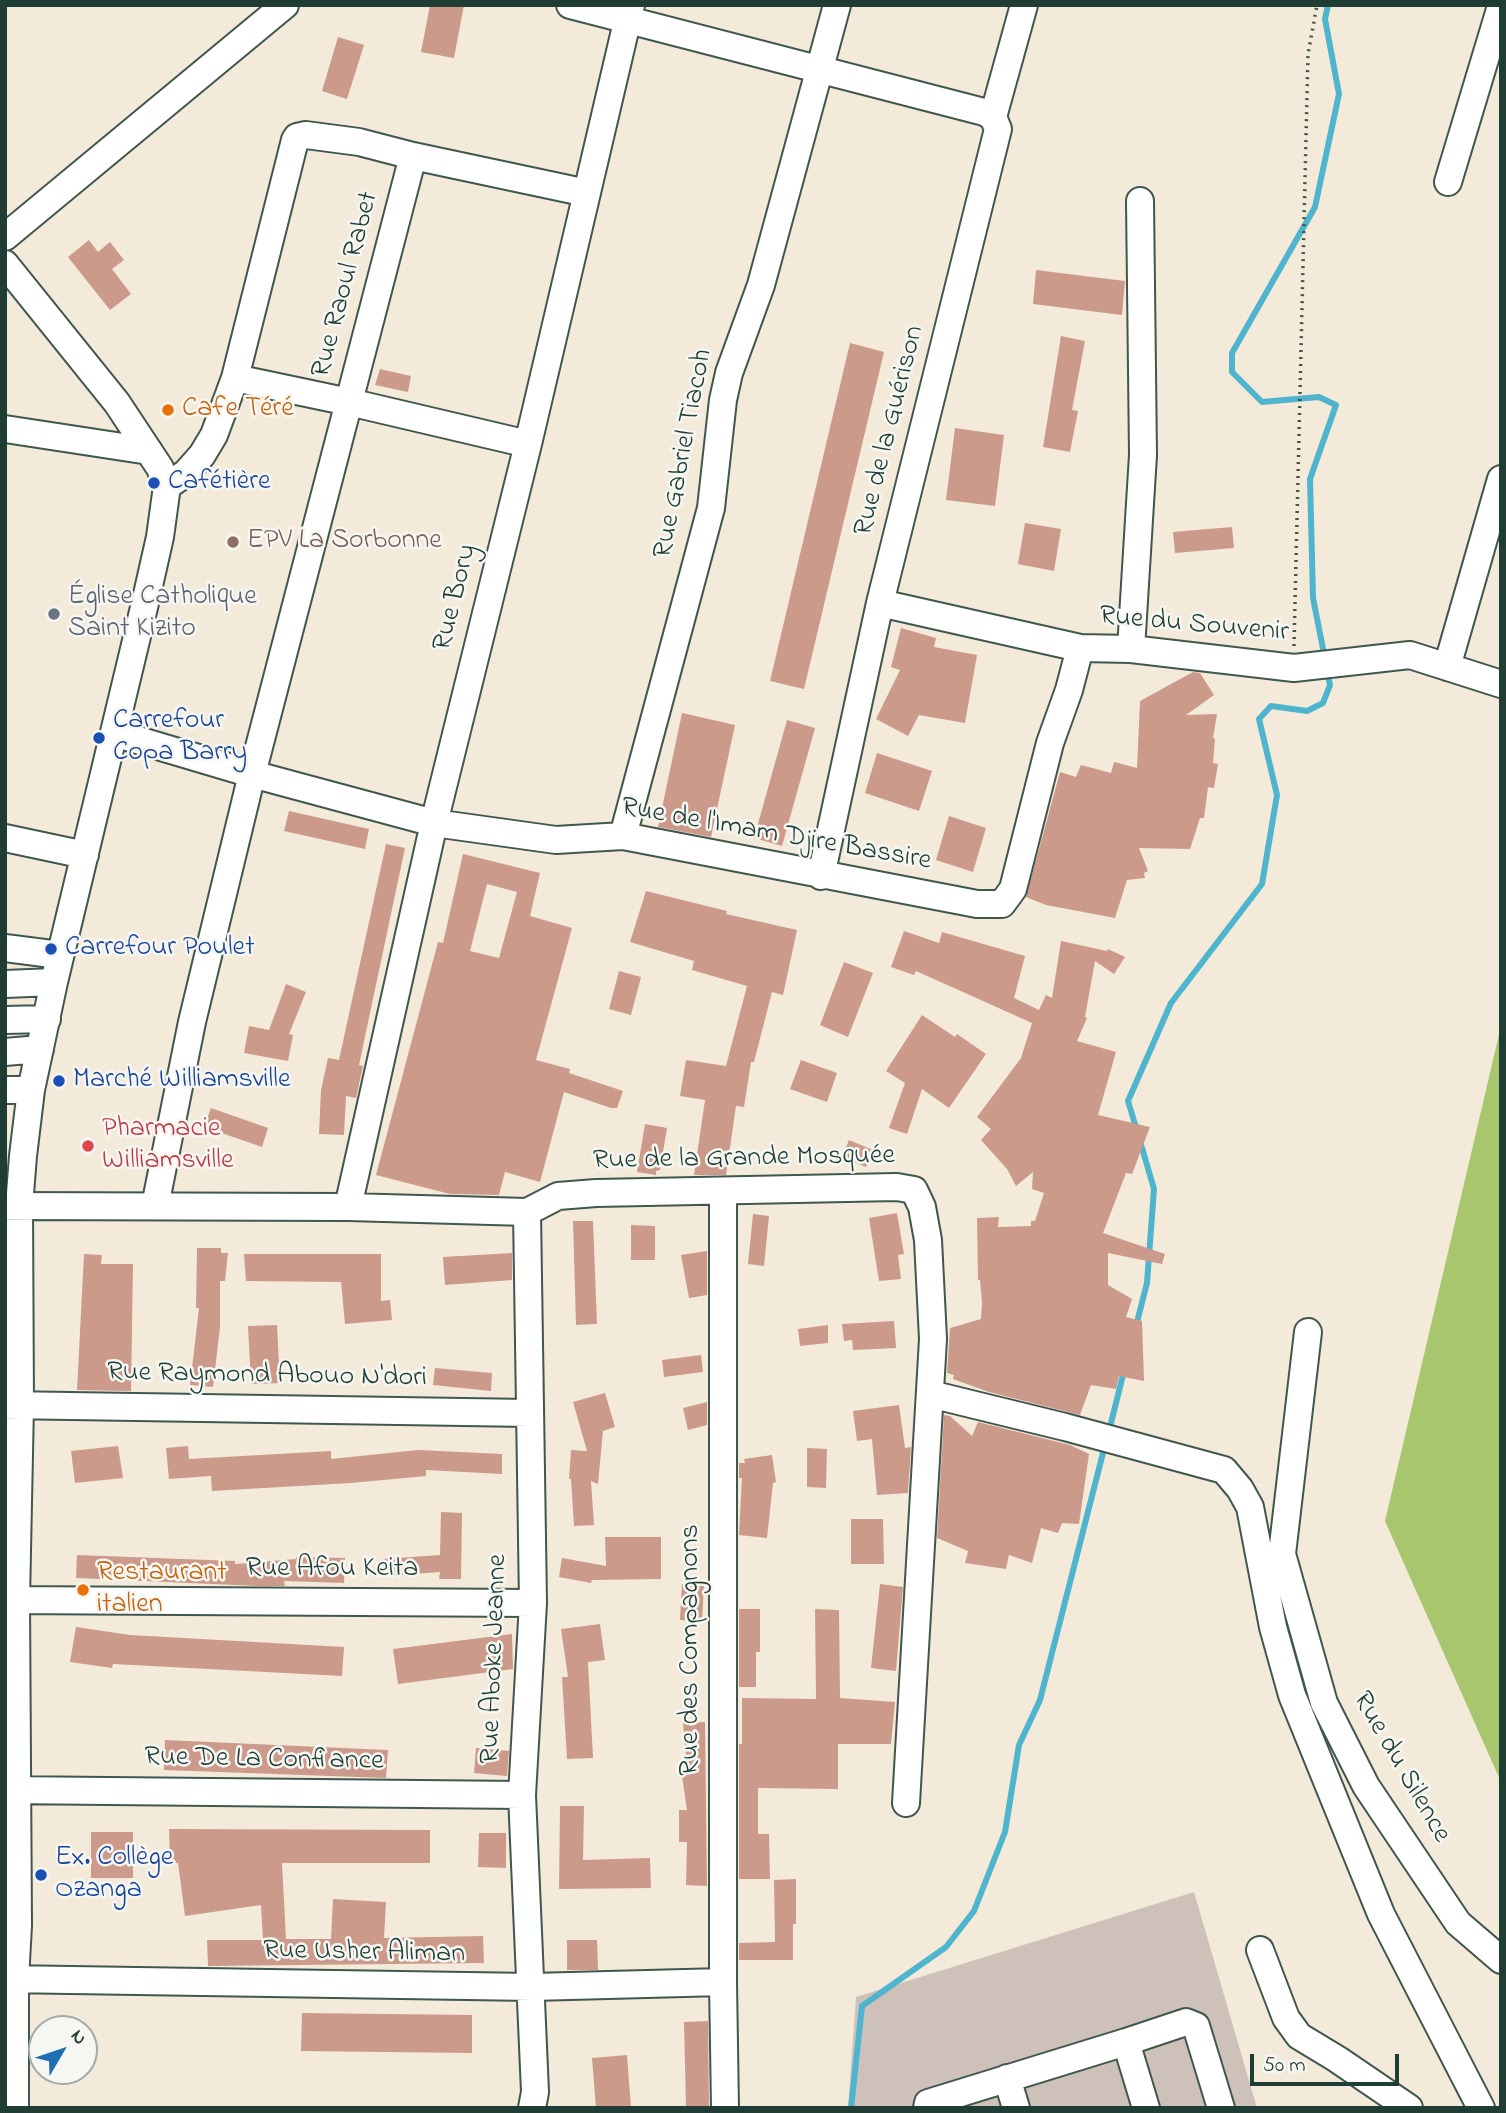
<!DOCTYPE html>
<html>
<head>
<meta charset="utf-8">
<style>
  body { margin:0 }
  #map { position:relative; width:1506px; height:2113px; overflow:hidden; background:#f4eada; font-family:"Indie Flower",sans-serif }
  canvas { display:block }
  .frame { position:absolute; inset:0; border:7px solid #1f3d34; pointer-events:none }
  .north { position:absolute; left:28px; top:2015px; width:70px; height:70px; box-sizing:border-box; background:#f6f6f2; border:2px solid #a0aca6; border-radius:50%; rotate:51deg; font-size:19px; font-weight:700; line-height:28px; text-align:center; color:#1f3d34 }
  .north::after { content:''; display:block; margin:auto; width:24px; height:32px; background:#1f6fb2; clip-path:polygon(50% 0,100% 100%,50% 72%,0 100%) }
  .scale { position:absolute; left:1250px; top:2054px; width:149px; height:32px; box-sizing:border-box; border:4px solid #1f3d34; border-top:0; padding-left:9px; font-size:21px; line-height:24px; white-space:nowrap; color:#1f3d34; -webkit-text-stroke:5px #f6f6f2; paint-order:stroke }
</style>
</head>
<body>
<div id="map">
<canvas width="1506" height="2113"></canvas>
<div class="frame"></div>
<div class="north">N</div>
<div class="scale">50 m</div>
</div>
<script>
const g = document.querySelector('canvas').getContext('2d');
g.lineJoin = 'round';
function fillPath(path, color) { g.fillStyle = color; g.fill(path, 'evenodd'); }
const poly = rows => new Path2D(rows.map(r => 'M' + r).join(''));
function trace(path, color, width, dash) { g.strokeStyle = color; g.lineWidth = width; g.lineCap = dash ? 'butt' : 'round'; g.setLineDash(dash || []); g.stroke(path); }
function write(font, color, halo, rows, align = 'center') {
  g.font = font + ' "Indie Flower",sans-serif'; g.lineWidth = 5; g.setLineDash([]); g.textBaseline = 'middle'; g.strokeStyle = halo; g.fillStyle = color; for (const [text, x, y, turn = 0] of rows) {
    g.save(); g.translate(x, y); g.rotate((+turn || 0) * Math.PI / 180); g.textAlign = isNaN(turn) ? turn : align; if (halo) g.strokeText(text, 0, 0); g.fillText(text, 0, 0); g.restore();
  }
}
const industrial = poly([
  [1194,1892,1257,2108,848,2108,856,1997]
]);
const green = poly([
  [1501,1026,1501,1782,1385,1521]
]);
const stream = poly([
  [1325,659,1313,598,1310,479,1336,405,1319,397,1262,402,1232,372,1232,353,1315,207,1339,94,1325,19,1328,5],
  [1137,1131,1128,1101,1171,1003,1262,884,1277,795,1259,719,1271,706,1307,711,1323,703,1330,685,1327,670],
  [1136,1326,1147,1283,1154,1189,1140,1141],
  [1109,1431,1124,1371],
  [851,2108,862,2006,946,1947,974,1911,1005,1832,1019,1745,1040,1700,1105,1445]
]);
const building = poly([
  [430,5,464,5,454,58,421,52],
  [338,37,364,45,347,99,322,91],
  [89,240,98,252,110,242,124,260,112,269,131,294,110,310,68,257],
  [1036,270,1125,281,1122,315,1033,304],
  [1061,336,1085,341,1072,410,1078,411,1070,452,1043,447],
  [850,343,884,352,804,689,770,681],
  [380,369,411,376,408,392,375,385],
  [955,428,1004,435,995,506,946,500],
  [1025,523,1061,529,1054,571,1018,564],
  [1232,527,1234,548,1175,553,1173,532],
  [901,628,936,638,934,647,977,655,965,723,919,715,908,736,876,719,900,670,891,667],
  [1193,672,1200,673,1214,695,1186,715,1217,714,1213,738,1215,739,1213,763,1218,764,1214,788,1208,787,1204,818,1200,818,1190,849,1139,848,1148,871,1144,873,1145,878,1127,880,1115,918,1046,905,1026,897,1060,772,1076,777,1081,765,1111,773,1114,762,1137,768,1140,701],
  [682,713,735,725,711,837,658,827],
  [787,720,815,728,782,846,754,838],
  [877,753,932,771,919,811,865,793],
  [289,811,369,829,365,849,284,831],
  [949,816,986,828,973,872,936,860],
  [386,844,405,848,359,1065,363,1066,356,1098,346,1096,344,1135,319,1134,321,1090,328,1058,339,1060],
  [463,854,540,873,530,916,572,928,536,1060,570,1069,569,1073,623,1091,617,1108,611,1108,564,1092,540,1182,505,1172,499,1195,450,1194,376,1175,438,942,443,943],
  [487,884,517,892,499,958,470,951],
  [646,891,727,911,726,914,797,930,783,995,772,992,754,1062,751,1062,744,1107,736,1106,726,1175,694,1175,705,1100,680,1096,686,1060,726,1066,747,986,692,970,694,961,630,942],
  [904,931,939,943,942,932,1025,956,1014,998,1039,1010,1046,995,1052,998,1061,941,1107,951,1108,949,1125,957,1114,974,1095,961,1085,1017,1087,1018,1077,1041,1116,1052,1098,1115,1150,1127,1132,1174,1126,1173,1103,1233,1165,1254,1162,1264,1108,1253,1108,1285,1132,1299,1126,1317,1142,1321,1144,1381,1119,1376,1116,1389,1091,1385,1080,1415,989,1392,953,1379,954,1375,947,1373,950,1328,981,1319,982,1303,980,1280,978,1280,977,1218,999,1217,998,1227,1031,1226,1031,1221,1035,1221,1044,1193,1032,1189,1033,1172,1016,1186,1007,1169,981,1140,991,1129,977,1117,1021,1058,1032,1023,916,971,914,975,891,967],
  [844,962,873,973,848,1037,820,1025],
  [619,971,641,977,631,1015,609,1009],
  [286,984,306,992,289,1034,293,1035,288,1061,244,1053,249,1026,269,1030],
  [922,1015,955,1037,957,1034,986,1054,949,1108,922,1089,907,1134,889,1128,905,1083,886,1071],
  [801,1060,837,1073,827,1102,790,1089],
  [211,1108,268,1128,262,1147,204,1127],
  [645,1124,667,1128,660,1170,656,1171,656,1175,637,1172],
  [849,1140,873,1150,866,1167,842,1157],
  [897,1213,904,1254,898,1255,901,1279,879,1281,869,1218],
  [753,1214,769,1216,764,1266,748,1264],
  [573,1221,593,1221,597,1324,576,1325],
  [631,1225,655,1226,655,1260,631,1260],
  [197,1248,221,1248,221,1253,228,1253,225,1281,220,1281,220,1327,213,1387,190,1385,199,1308,196,1308],
  [707,1251,707,1295,689,1298,681,1255],
  [512,1253,512,1280,445,1285,443,1257],
  [84,1254,102,1255,101,1264,133,1264,131,1391,77,1390],
  [244,1254,381,1254,381,1301,390,1300,392,1320,345,1324,341,1282,246,1281],
  [894,1321,896,1348,853,1350,852,1340,844,1341,842,1324],
  [277,1325,280,1383,251,1384,248,1326],
  [828,1325,828,1343,800,1346,798,1329],
  [701,1355,703,1372,664,1377,662,1360],
  [435,1368,492,1373,491,1391,433,1385],
  [605,1393,615,1427,603,1431,598,1484,591,1481,594,1525,574,1526,571,1479,569,1479,571,1450,587,1451,573,1402],
  [707,1402,707,1425,688,1430,683,1408],
  [899,1405,905,1448,911,1447,908,1493,877,1495,872,1439,857,1441,853,1411],
  [944,1415,950,1416,972,1436,978,1422,1070,1445,1089,1454,1079,1524,1062,1523,1058,1533,1041,1528,1032,1563,1009,1555,1006,1569,965,1563,968,1551,937,1538],
  [118,1446,123,1478,75,1483,71,1451],
  [188,1446,189,1459,331,1451,331,1459,418,1450,502,1454,502,1474,426,1470,426,1476,351,1483,212,1491,211,1476,169,1479,166,1448],
  [807,1448,827,1449,826,1488,807,1487],
  [772,1455,776,1482,773,1483,767,1538,739,1535,742,1478,739,1478,739,1463,745,1463,744,1459],
  [441,1512,462,1513,461,1579,439,1579,440,1572,386,1576,384,1559,440,1555],
  [851,1519,883,1519,884,1564,851,1564],
  [605,1537,661,1537,661,1579,592,1580,591,1583,559,1577,562,1558,606,1566],
  [77,1555,235,1561,235,1564,296,1559,296,1557,345,1558,344,1583,284,1581,285,1586,258,1586,76,1578],
  [682,1584,704,1585,702,1621,680,1620],
  [880,1584,903,1587,896,1671,871,1668],
  [739,1609,760,1609,760,1652,756,1652,756,1687,739,1687],
  [815,1609,839,1610,840,1698,895,1702,891,1744,838,1744,838,1789,758,1788,758,1834,769,1834,770,1879,739,1879,739,1744,742,1744,742,1698,816,1699],
  [600,1624,605,1660,588,1662,593,1758,567,1759,562,1677,568,1677,561,1629],
  [76,1627,130,1635,344,1647,342,1676,113,1664,112,1668,70,1662],
  [512,1634,513,1669,398,1684,393,1649],
  [705,1722,707,1886,686,1885,687,1842,679,1842,679,1810,687,1810,681,1769,687,1768,683,1723],
  [165,1740,388,1750,386,1778,164,1770],
  [476,1748,509,1751,507,1776,474,1773],
  [560,1806,584,1806,583,1860,650,1858,651,1888,559,1889],
  [169,1829,430,1830,430,1863,282,1863,286,1939,331,1939,333,1899,386,1902,384,1938,483,1936,484,1963,208,1966,207,1940,263,1940,261,1905,185,1916,178,1863,170,1863],
  [91,1832,133,1832,133,1878,91,1878],
  [479,1833,506,1833,506,1868,478,1867],
  [796,1879,796,1924,793,1924,793,1960,739,1960,739,1943,775,1942,774,1880],
  [567,1940,597,1940,598,1970,567,1970],
  [302,2013,472,2015,472,2053,301,2051],
  [708,2021,709,2108,686,2108,684,2022],
  [627,2055,631,2108,596,2108,592,2058]
]);
const path = poly([
  [1294,646,1308,54,1317,5]
]);
const minor = poly([
  [570,5,984,112,993,117],
  [1448,182,1501,6],
  [5,237,285,5],
  [5,264,117,403,160,468,167,486,160,537,146,599,54,982,31,1090,23,1156,19,1206,20,1405,16,1600,18,1926,15,1979,15,2108],
  [235,378,349,402,528,444],
  [5,429,149,451],
  [167,486,186,473,202,455,214,435,235,378,295,140,297,137,306,135,359,142,413,156,587,193],
  [880,603,1080,648,1131,649,1294,668,1410,655,1501,684],
  [1131,649,1143,455,1140,201],
  [1447,667,1501,479],
  [114,733,252,774,434,823,556,840,623,836,977,904,1002,904,1013,889,1050,743,1069,690,1080,648],
  [623,836,711,508,723,400,729,373,761,285,837,5],
  [5,838,85,855],
  [821,876,880,603,998,129,993,117,1024,5],
  [5,948,60,955],
  [5,984,54,982],
  [5,1020,47,1019],
  [5,1052,40,1049],
  [5,1090,31,1090],
  [723,1192,723,1982,725,2108],
  [5,1206,348,1207,527,1212,558,1196,596,1193,897,1187,914,1190,922,1207,928,1240,933,1339,906,1803],
  [155,1206,192,1022,252,774,413,156],
  [348,1207,434,823,528,444,631,5],
  [527,1212,533,1603,522,1795,535,2092,532,2108],
  [1308,1332,1282,1554,1324,1703,1366,1786,1458,1923,1501,1960],
  [930,1394,1065,1427,1224,1470,1240,1489,1250,1507,1273,1627,1292,1695,1381,1914,1481,2108],
  [5,1405,529,1413],
  [5,1600,533,1603],
  [5,1790,522,1795],
  [1260,1950,1286,2018,1299,2036,1337,2059,1409,2108],
  [5,1979,532,1987,723,1982],
  [1126,2042,1186,2022,1196,2026,1221,2108],
  [1007,2078,1016,2108],
  [927,2108,928,2103,1126,2042,1146,2108]
]);
const markers = [
  [168,410,7,"#e8710a"],
  [154,483,7,"#1a4fb4"],
  [233,542,7,"#8d6e63"],
  [54,614,7,"#6b7280"],
  [99,738,7,"#1a4fb4"],
  [51,949,7,"#1a4fb4"],
  [59,1081,7,"#1a4fb4"],
  [88,1146,7,"#e0444e"],
  [83,1590,7,"#e8710a"],
  [41,1875,7,"#1a4fb4"]
];
const streetNames = [
  ["Rue Raoul Rabet",347,285,-75],
  ["Rue de la Guérison",891,431,-76],
  ["Rue Gabriel Tiacoh",685,454,-79],
  ["Rue Bory",457,598,-76],
  ["Rue du Souvenir",1194,626,5],
  ["Rue de l'Imam Djire Bassire",776,836,10],
  ["Rue de la Grande Mosquée",744,1160,-1],
  ["Rue Raymond Abouo N'dori",267,1377,1],
  ["Rue Afou Keita",332,1570],
  ["Rue des Compagnons",692,1650,-90],
  ["Rue Aboke Jeanne",496,1659,-88],
  ["Rue De La Confiance",264,1761,1],
  ["Rue du Silence",1400,1768,60],
  ["Rue Usher Aliman",364,1954,1]
];
const foodNames = [
  ["Cafe Téré",182,410],
  ["Restaurant",97,1574],
  ["italien",97,1606]
];
const transitNames = [
  ["Cafétière",168,483],
  ["Carrefour",113,722],
  ["Copa Barry",113,754],
  ["Carrefour Poulet",65,949],
  ["Marché Williamsville",73,1081],
  ["Ex. Collège",55,1859],
  ["Ozanga",55,1891]
];
const educationNames = [
  ["EPV La Sorbonne",247,542]
];
const worshipNames = [
  ["Église Catholique",68,598],
  ["Saint Kizito",68,630]
];
const healthNames = [
  ["Pharmacie",102,1130],
  ["Williamsville",102,1162]
];
fillPath(industrial, '#cec1ba');
fillPath(green, '#a7c66e');
trace(stream, '#4fb4ce', 6);
fillPath(building, '#cc9a8b');
trace(minor, '#3f574d', 30);
trace(path, '#3f574d', 3.5, [2, 5]);
trace(minor, '#fff', 26);
for (const [x, y, r, color] of markers) { const dot = new Path2D(); dot.arc(x, y, r, 0, 2 * Math.PI); g.fillStyle = color; g.fill(dot); trace(dot, '#f6f6f2', 2.5); }
write('28px', '#1f3d34', '#f6f6f2', streetNames);
write('28px', '#c56008', '#f6f6f2', foodNames, 'left');
write('28px', '#164399', '#f6f6f2', transitNames, 'left');
write('28px', '#785e54', '#f6f6f2', educationNames, 'left');
write('28px', '#5b616d', '#f6f6f2', worshipNames, 'left');
write('28px', '#be3a42', '#f6f6f2', healthNames, 'left');
</script>
</body>
</html>
